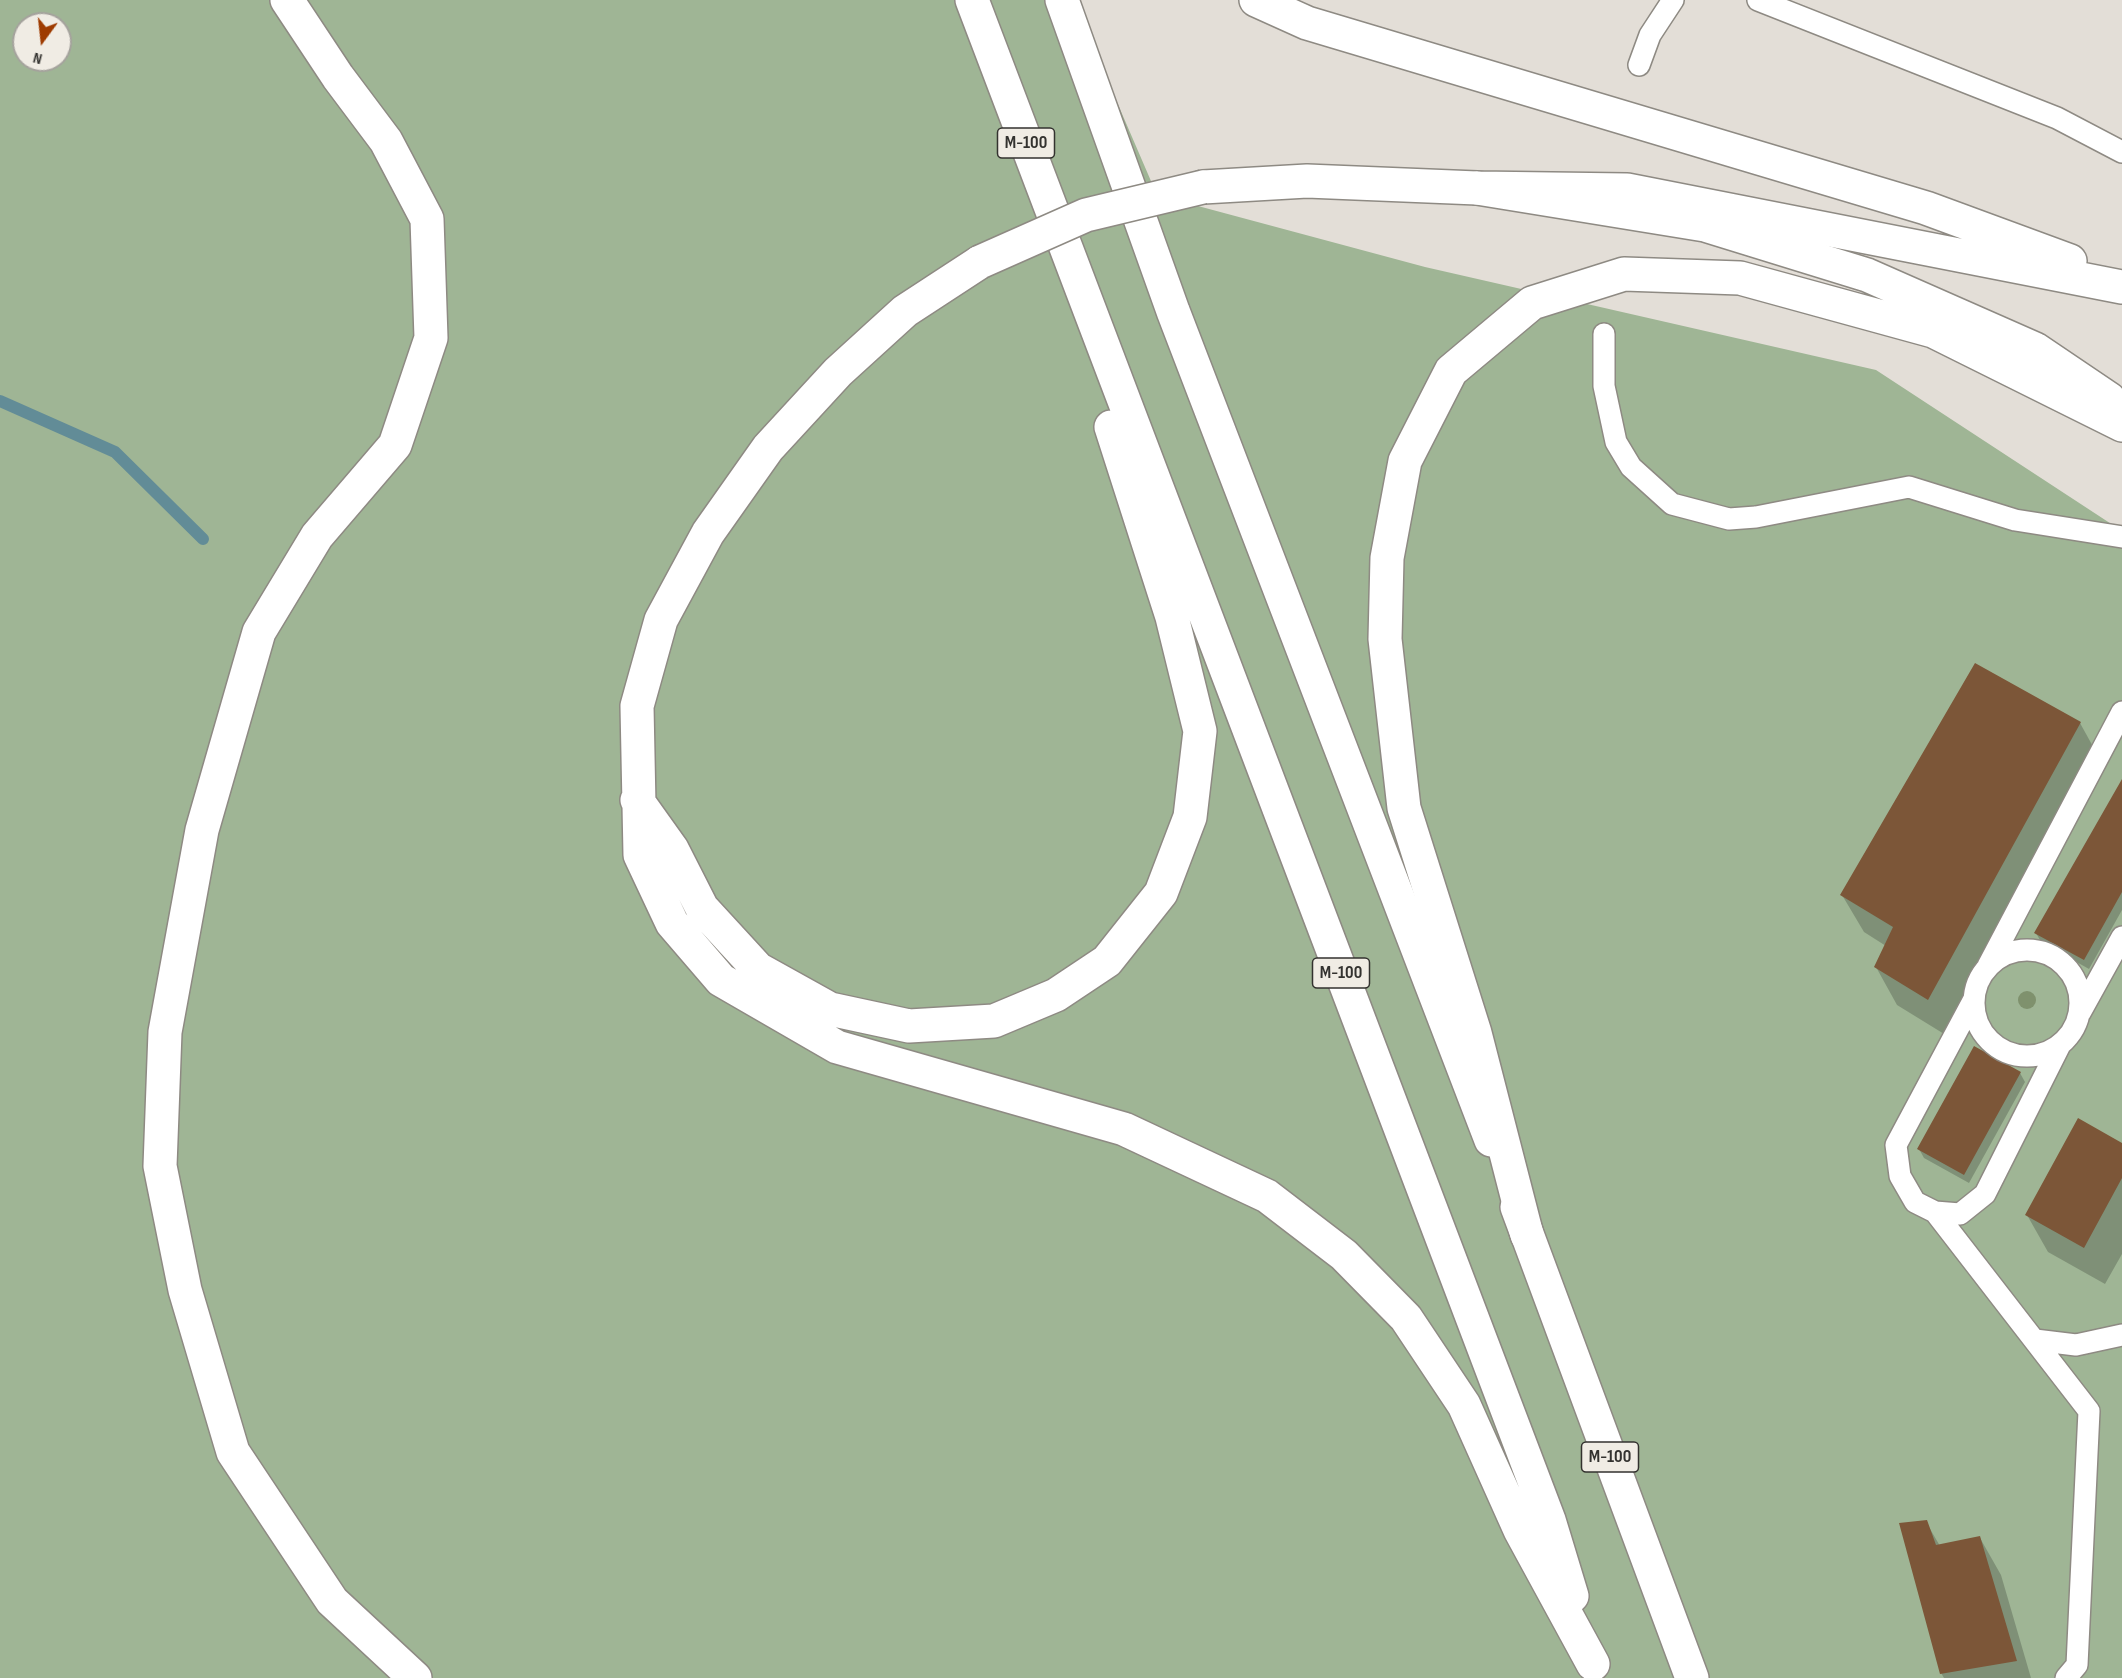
<!DOCTYPE html>
<html>
<head>
<meta charset="utf-8">
<style>
  body { margin:0 }
  #map { position:relative; width:2122px; height:1678px; overflow:hidden; background:#e3ded7; font-family:"Sofia Sans Condensed",sans-serif }
  canvas { display:block }
  .north { position:absolute; left:12px; top:12px; width:60px; height:60px; box-sizing:border-box; background:#f0ece4; border:2px solid #a4a29c; border-radius:50%; rotate:195deg; font-size:16px; font-weight:700; line-height:24px; text-align:center; color:#33322f }
  .north::after { content:''; display:block; margin:auto; width:21px; height:27px; background:#9e3b00; clip-path:polygon(50% 0,100% 100%,50% 72%,0 100%) }
</style>
</head>
<body>
<div id="map">
<canvas width="2122" height="1678"></canvas>
<div class="north">N</div>
</div>
<script>
const g = document.querySelector('canvas').getContext('2d');
g.lineJoin = 'round';
function fillPath(path, color) { g.fillStyle = color; g.fill(path, 'evenodd'); }
const poly = rows => new Path2D(rows.map(r => 'M' + r).join(''));
function trace(path, color, width, dash) { g.strokeStyle = color; g.lineWidth = width; g.lineCap = dash ? 'butt' : 'round'; g.setLineDash(dash || []); g.stroke(path); }
function write(font, color, halo, rows, align = 'center') {
  g.font = font + ' "Sofia Sans Condensed",sans-serif'; g.lineWidth = 6; g.setLineDash([]); g.textBaseline = 'middle'; g.strokeStyle = halo; g.fillStyle = color; for (const [text, x, y, turn = 0] of rows) {
    g.save(); g.translate(x, y); g.rotate((+turn || 0) * Math.PI / 180); g.textAlign = isNaN(turn) ? turn : align; if (halo) g.strokeText(text, 0, 0); g.fillText(text, 0, 0); g.restore();
  }
}
const green = poly([
  [0,0,1073,0,1157,195,1425,267,1876,370,2122,531,2122,1678,0,1678],
  [24,24,60,24,60,60,24,60]
]);
const shadow = poly([
  [2080,723,2101,761,1949,1037,1897,1005,1876,967,1886,946,1864,932,1842,895],
  [2122,782,2122,910,2089,969,2041,942,2036,933],
  [2020,1073,2025,1082,1969,1183,1924,1158,1919,1149],
  [2122,1145,2122,1254,2105,1284,2048,1252,2027,1215],
  [1926,1522,1940,1546,1980,1538,2001,1575,2031,1678,1944,1678,1941,1673]
]);
const stream = poly([
  [0,401,115,452,203,539]
]);
const building = poly([
  [1975,663,2081,722,1928,1000,1874,967,1893,927,1840,895],
  [2122,779,2122,892,2084,960,2034,933],
  [1974,1046,2021,1072,1964,1175,1917,1149],
  [2078,1118,2122,1143,2122,1178,2084,1248,2025,1215],
  [1927,1520,1936,1545,1980,1536,2017,1661,1940,1674,1899,1523]
]);
const service = poly([
  [1758,0,2057,118,2122,152],
  [1639,65,1650,35,1673,0],
  [1604,334,1604,386,1616,442,1631,467,1672,504,1729,519,1756,517,1909,487,2015,520,2122,537],
  '1974 1003a53 53 0 1 1 106 0a53 53 0 1 1-106 0Z',
  [1988,966,2122,712],
  [1974,999,1896,1145,1900,1176,1915,1202,1935,1212,1960,1214,1985,1194,2060,1045],
  [2080,1013,2122,937],
  [1935,1212,2089,1411,2077,1665,2066,1678],
  [2035,1340,2076,1345,2122,1335]
]);
const minor = poly([
  [287,0,338,77,386,141,427,219,431,338,395,445,317,536,259,632,202,830,165,1032,160,1166,185,1290,233,1452,332,1601,415,1678]
]);
const trunk = poly([
  [972,0,1549,1520,1572,1596],
  [1062,0,1173,311,1491,1140],
  [1256,0,1307,23,1926,208,2070,261],
  [1203,187,1307,181,1477,188,1627,190,2122,287],
  [980,262,905,311,838,372,768,448,708,533,661,620,637,706,640,855,672,923,721,980,837,1047,1124,1129,1267,1196,1344,1255,1406,1318,1464,1405,1520,1530,1593,1664],
  [637,800,672,849,702,908,758,969,830,1009,909,1026,994,1021,1056,995,1107,961,1161,893,1190,817,1200,731,1172,617,1111,427],
  [1517,1207,1692,1678]
]);
const motorway = poly([
  [1477,188,1705,225,1867,275,2035,349,2109,399],
  [1527,1235,1475,1033,1404,808,1385,639,1387,558,1405,461,1451,371,1532,303,1624,274,1740,278,1933,331,2122,425]
]);
const trunkBridge = poly([
  [980,262,1086,215,1203,187]
]);
const trees = [
  [2027,1000]
];
const shields = [
  [1026,143,57],
  [1341,973,57],
  [1610,1457,57]
];
const shieldNames = [
  ["M-100",1026,143],
  ["M-100",1341,973],
  ["M-100",1610,1457]
];
fillPath(green, '#9fb595');
fillPath(shadow, '#0003');
trace(stream, '#628c97', 12);
fillPath(building, '#7c5638');
trace(service, '#8e8a83', 24);
trace(minor, '#8e8a83', 36);
trace(trunk, '#8e8a83', 36);
trace(motorway, '#8e8a83', 36);
trace(service, '#fff', 21);
trace(minor, '#fff', 33);
trace(trunk, '#fff', 33);
trace(motorway, '#fff', 33);
trace(trunkBridge, '#8e8a83', 36, []);
trace(trunkBridge, '#fff', 33);
g.fillStyle = '#7f916d';
for (const [x, y] of trees) { g.beginPath(); g.arc(x, y, 9, 0, 2 * Math.PI); g.fill(); }
for (const [x, y, w] of shields) { const box = new Path2D(); box.roundRect(x - w / 2, y - 15, w, 30, 4.5); g.fillStyle = '#f0ece4'; g.fill(box); trace(box, '#33322f', 1.5); }
write('bold 18px', '#33322f', null, shieldNames);
</script>
</body>
</html>
